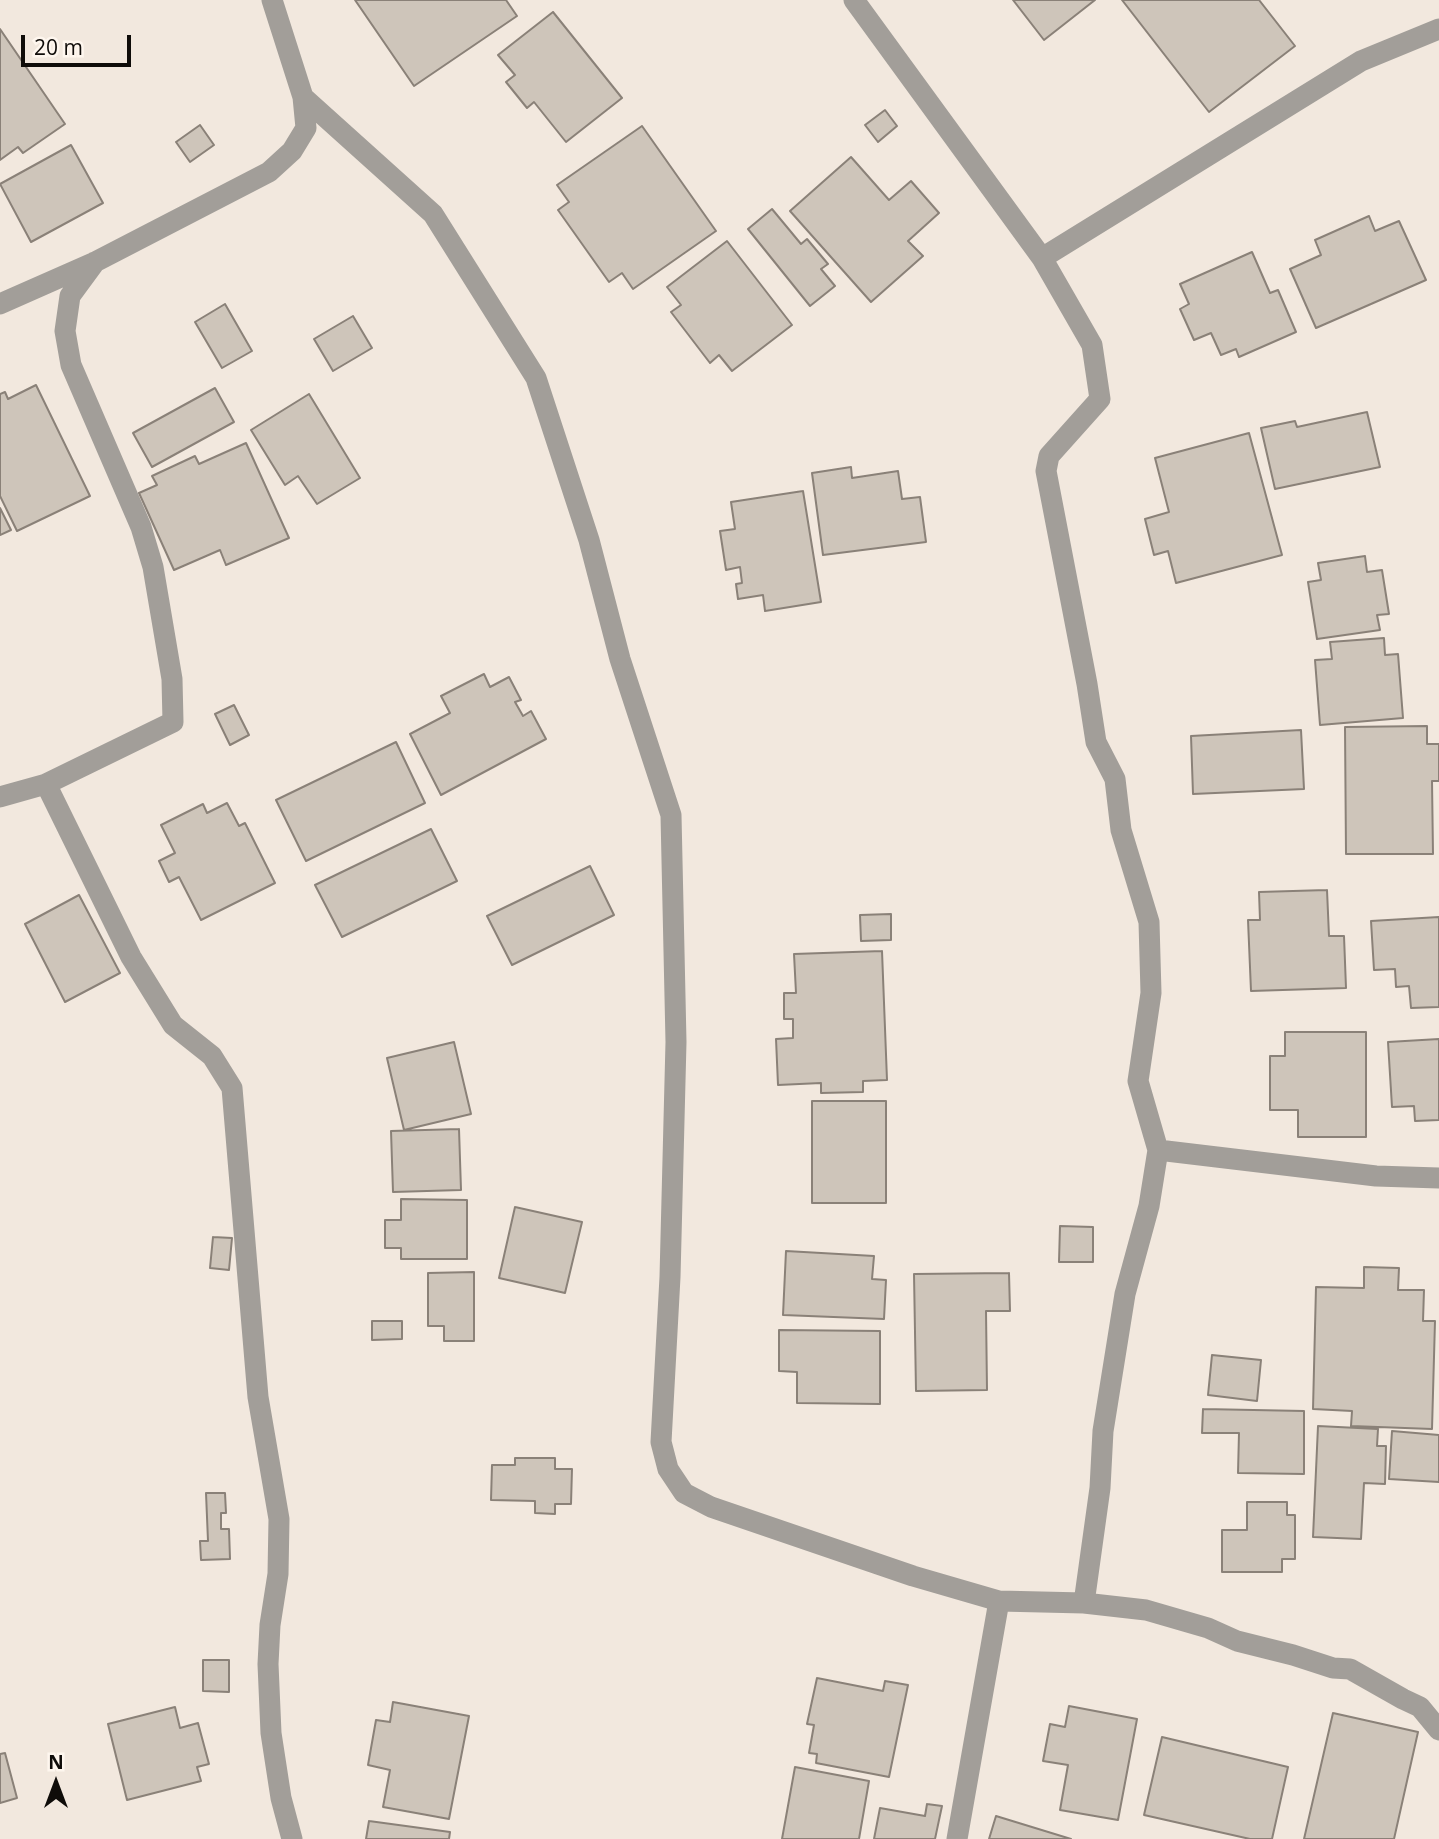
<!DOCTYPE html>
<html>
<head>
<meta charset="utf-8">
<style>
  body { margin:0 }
  #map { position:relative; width:1439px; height:1839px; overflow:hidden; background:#f2e8de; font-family:"Open Sans",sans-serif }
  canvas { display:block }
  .north { position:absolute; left:21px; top:1748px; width:70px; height:70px; -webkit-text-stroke:5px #fef6ee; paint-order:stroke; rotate:0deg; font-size:19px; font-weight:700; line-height:28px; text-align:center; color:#0f0c09 }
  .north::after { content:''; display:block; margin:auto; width:24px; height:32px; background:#0f0c09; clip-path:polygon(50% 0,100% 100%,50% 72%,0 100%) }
  .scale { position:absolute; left:21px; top:35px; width:110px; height:32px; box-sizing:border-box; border:4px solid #0f0c09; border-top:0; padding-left:9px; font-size:21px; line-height:24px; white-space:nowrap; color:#0f0c09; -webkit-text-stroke:5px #fef6ee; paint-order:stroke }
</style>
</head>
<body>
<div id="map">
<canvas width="1439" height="1839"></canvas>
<div class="north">N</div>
<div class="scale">20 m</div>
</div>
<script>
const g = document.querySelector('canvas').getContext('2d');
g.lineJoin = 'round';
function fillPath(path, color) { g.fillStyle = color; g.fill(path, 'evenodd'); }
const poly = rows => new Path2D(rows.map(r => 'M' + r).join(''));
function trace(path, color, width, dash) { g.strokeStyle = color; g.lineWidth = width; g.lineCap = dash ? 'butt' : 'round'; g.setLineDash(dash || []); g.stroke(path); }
const building = poly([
  [355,0,506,0,517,16,414,86,355,0],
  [1013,0,1095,0,1044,40,1013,0],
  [1122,0,1259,0,1295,46,1209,112,1122,0],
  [553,12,622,98,566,142,534,102,527,108,506,82,515,75,498,55,553,12],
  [0,29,65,124,23,153,18,147,0,160,0,29],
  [885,110,897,126,878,142,865,125,885,110],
  [200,125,214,145,190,162,176,142,200,125],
  [642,126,716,231,633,289,622,273,609,282,558,210,569,202,557,185,642,126],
  [71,145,103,203,31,242,0,184,71,145],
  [851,157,889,200,911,181,939,213,908,241,923,256,871,302,790,211,851,157],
  [772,209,801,244,807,239,828,264,821,269,835,286,810,306,748,229,772,209],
  [1369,216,1375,231,1399,221,1426,280,1316,328,1290,269,1321,255,1315,240,1369,216],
  [727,241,792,325,732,371,719,355,710,363,671,312,681,305,667,287,727,241],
  [1252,252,1270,293,1278,290,1296,332,1239,357,1236,349,1221,355,1211,333,1194,340,1180,309,1189,304,1180,284,1252,252],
  [225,304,252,351,222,368,195,322,225,304],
  [353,316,372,348,333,371,314,339,353,316],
  [36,385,90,496,17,531,0,496,0,394,5,392,8,399,36,385],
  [215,388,234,422,152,467,133,433,215,388],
  [309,394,360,478,317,504,298,476,285,485,251,430,309,394],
  [1367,412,1380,467,1275,489,1261,428,1295,421,1297,427,1367,412],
  [1249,433,1282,555,1176,583,1168,551,1154,555,1145,519,1169,512,1155,458,1249,433],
  [246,443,289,538,226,565,220,550,174,570,139,493,157,485,152,476,195,456,199,464,246,443],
  [851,467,852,478,898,471,902,499,920,497,926,542,823,555,812,473,851,467],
  [803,491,821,602,765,611,763,595,738,599,736,584,742,583,740,567,726,570,720,531,735,529,731,502,803,491],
  [0,508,11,530,0,535,0,508],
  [1365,556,1367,572,1382,570,1389,614,1377,615,1380,630,1317,639,1308,582,1321,580,1318,563,1365,556],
  [1384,638,1385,655,1398,654,1403,718,1320,725,1315,660,1332,659,1330,642,1384,638],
  [484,674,490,687,509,677,521,700,515,702,523,716,531,711,546,739,441,795,410,734,450,713,441,696,484,674],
  [234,705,249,735,230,745,215,714,234,705],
  [1427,726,1427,744,1439,744,1439,781,1432,781,1433,854,1346,854,1345,727,1427,726],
  [1301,730,1304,789,1193,794,1191,736,1301,730],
  [396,742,425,803,306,861,276,800,396,742],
  [227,803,239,826,245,823,275,883,201,920,179,877,169,882,159,861,175,853,161,825,203,804,207,813,227,803],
  [431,829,457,881,342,937,315,885,431,829],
  [590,866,614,915,512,965,487,916,590,866],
  [1327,890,1329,936,1344,936,1346,988,1251,991,1248,920,1260,920,1259,892,1327,890],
  [79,895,120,973,65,1002,25,924,79,895],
  [891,914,891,940,861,941,860,915,891,914],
  [1439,917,1439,1007,1411,1008,1409,986,1396,987,1395,969,1374,970,1371,921,1439,917],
  [882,951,887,1080,863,1081,863,1092,821,1093,821,1083,778,1085,776,1039,793,1038,793,1019,784,1019,784,993,796,993,794,954,882,951],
  [1285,1032,1366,1032,1366,1137,1298,1137,1298,1110,1270,1110,1270,1056,1285,1056,1285,1032],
  [1439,1039,1439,1120,1415,1121,1414,1106,1392,1107,1388,1042,1439,1039],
  [454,1042,471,1114,404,1130,387,1058,454,1042],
  [812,1101,886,1101,886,1203,812,1203,812,1101],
  [459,1129,461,1190,393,1192,391,1131,459,1129],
  [401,1199,467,1200,467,1259,401,1259,401,1248,385,1248,385,1220,401,1220,401,1199],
  [515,1207,582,1222,565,1293,499,1278,515,1207],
  [1060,1226,1093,1227,1093,1262,1059,1262,1060,1226],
  [213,1237,232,1238,229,1270,210,1268,213,1237],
  [786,1251,874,1256,872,1279,886,1280,884,1319,783,1315,786,1251],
  [1364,1267,1399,1268,1398,1290,1424,1290,1423,1321,1435,1321,1432,1429,1351,1426,1352,1411,1313,1409,1316,1287,1364,1288,1364,1267],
  [474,1272,474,1341,444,1341,444,1326,428,1326,428,1273,474,1272],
  [1009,1273,1010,1311,986,1311,987,1390,916,1391,914,1274,1009,1273],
  [372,1321,402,1321,402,1339,372,1340,372,1321],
  [779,1330,880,1331,880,1404,797,1403,797,1372,779,1371,779,1330],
  [1212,1355,1261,1360,1257,1401,1208,1395,1212,1355],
  [1203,1409,1304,1411,1304,1474,1238,1473,1239,1433,1202,1433,1203,1409],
  [1318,1426,1378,1429,1377,1446,1386,1446,1385,1484,1364,1483,1361,1539,1313,1537,1318,1426],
  [1392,1431,1439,1435,1439,1482,1389,1479,1392,1431],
  [515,1458,555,1458,555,1469,572,1469,571,1504,555,1504,555,1514,535,1513,535,1501,491,1500,492,1465,515,1465,515,1458],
  [206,1493,225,1493,226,1513,221,1513,221,1529,229,1529,230,1559,201,1560,200,1541,208,1541,206,1493],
  [1247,1502,1287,1502,1287,1515,1295,1515,1295,1559,1282,1559,1282,1572,1222,1572,1222,1530,1247,1530,1247,1502],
  [203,1660,229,1660,229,1692,203,1691,203,1660],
  [817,1678,883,1691,885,1681,908,1685,889,1777,816,1763,817,1754,809,1753,814,1725,807,1724,817,1678],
  [393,1702,469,1716,449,1819,383,1807,390,1770,368,1765,376,1720,390,1722,393,1702],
  [1069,1706,1137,1719,1118,1820,1060,1810,1068,1765,1043,1761,1050,1724,1065,1727,1069,1706],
  [175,1707,180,1728,198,1723,209,1764,197,1767,201,1781,127,1800,108,1724,175,1707],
  [1333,1713,1418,1732,1394,1839,1304,1839,1333,1713],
  [1162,1737,1288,1767,1272,1839,1250,1839,1144,1815,1162,1737],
  [5,1753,17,1798,0,1803,0,1754,5,1753],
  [795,1767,869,1781,859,1839,782,1839,795,1767],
  [927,1804,942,1806,935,1839,874,1839,880,1808,925,1816,927,1804],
  [996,1816,1071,1839,989,1839,996,1816],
  [369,1821,450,1832,449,1839,366,1839,369,1821]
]);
const minor = poly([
  [854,0,1042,258,1092,345,1100,399,1049,456,1046,471,1087,684,1096,742,1115,779,1121,830,1149,922,1151,993,1138,1081,1158,1150,1376,1176,1439,1178],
  [303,97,433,214,536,378,589,540,620,659,671,815,676,1042,670,1277,661,1442,668,1469,684,1493,711,1507,913,1576,999,1601,1084,1603,1100,1488,1103,1431,1125,1294,1149,1206,1158,1150],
  [1042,258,1361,61,1439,29],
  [0,304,95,262,269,172,292,151,306,128,303,97,272,0],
  [46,784,131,957,173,1025,212,1056,232,1088,258,1397,279,1519,278,1574,270,1625,268,1664,271,1733,281,1798,292,1839],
  [0,797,46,784,173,722,172,679,153,567,141,527,71,365,65,331,70,296,95,262],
  [1084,1603,1146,1610,1208,1628,1237,1641,1293,1655,1333,1668,1350,1669,1403,1699,1420,1707,1439,1730],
  [957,1839,999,1601]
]);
fillPath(building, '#cec5ba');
trace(building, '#8a8178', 2);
trace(minor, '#a29e99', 21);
</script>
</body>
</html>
